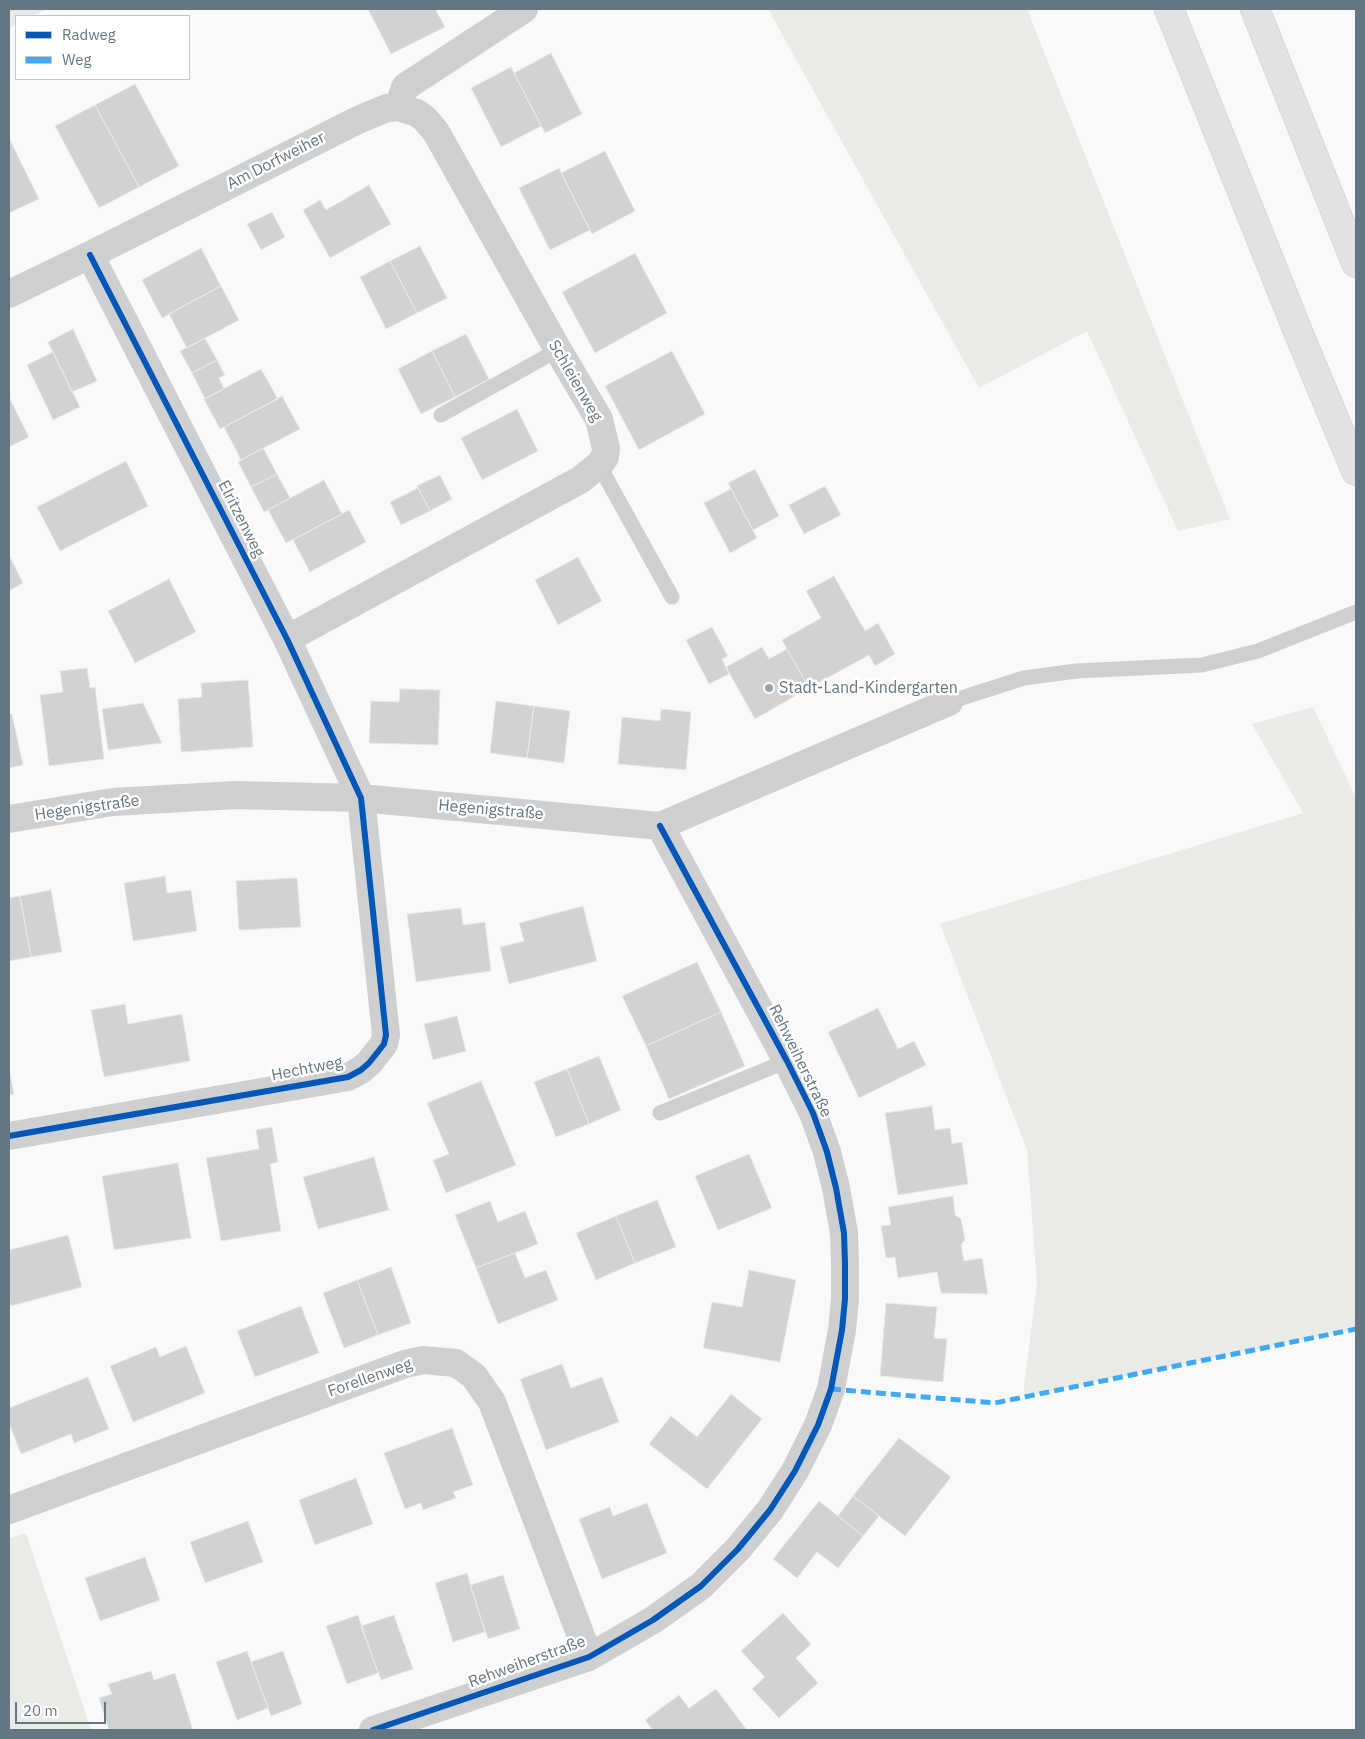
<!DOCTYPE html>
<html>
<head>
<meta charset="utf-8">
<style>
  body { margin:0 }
  #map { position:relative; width:1365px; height:1739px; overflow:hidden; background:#f9f9f9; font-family:"IBM Plex Sans",sans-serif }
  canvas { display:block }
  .frame { position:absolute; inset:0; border:10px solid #657683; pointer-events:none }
  .legend { position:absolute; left:15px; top:15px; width:175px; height:65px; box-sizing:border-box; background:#fff; border:1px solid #c1c8cd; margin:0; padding:6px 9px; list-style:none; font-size:15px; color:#657683 }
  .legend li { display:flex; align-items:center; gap:10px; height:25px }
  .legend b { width:25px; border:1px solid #c1c8cd }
  .scale { position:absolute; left:15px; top:1702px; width:91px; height:22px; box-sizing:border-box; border:2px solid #657683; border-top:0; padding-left:6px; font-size:15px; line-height:18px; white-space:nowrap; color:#657683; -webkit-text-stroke:4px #fff; paint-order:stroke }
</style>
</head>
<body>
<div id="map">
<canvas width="1365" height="1739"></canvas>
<div class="frame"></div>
<ul class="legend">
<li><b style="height:6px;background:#0057b8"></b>Radweg</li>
<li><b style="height:6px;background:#3fa9f5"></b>Weg</li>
</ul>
<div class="scale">20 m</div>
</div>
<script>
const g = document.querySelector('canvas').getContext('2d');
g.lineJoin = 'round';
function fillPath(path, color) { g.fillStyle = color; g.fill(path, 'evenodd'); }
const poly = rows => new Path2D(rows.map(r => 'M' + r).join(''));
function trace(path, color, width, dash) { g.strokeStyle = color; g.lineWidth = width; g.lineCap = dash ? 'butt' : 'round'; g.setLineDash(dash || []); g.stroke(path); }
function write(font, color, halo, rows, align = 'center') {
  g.font = font + ' "IBM Plex Sans",sans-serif'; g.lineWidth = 5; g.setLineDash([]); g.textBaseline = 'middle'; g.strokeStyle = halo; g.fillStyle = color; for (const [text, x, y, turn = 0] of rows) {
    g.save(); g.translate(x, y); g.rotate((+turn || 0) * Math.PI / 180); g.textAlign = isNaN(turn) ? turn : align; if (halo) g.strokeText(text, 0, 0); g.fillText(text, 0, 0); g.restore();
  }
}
const green = poly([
  [9,9,47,9,33,16,16,16,16,25,9,29],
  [768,9,1027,9,1230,519,1178,531,1087,331,979,388],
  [1313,707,1356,798,1356,925,1349,911,1356,927,1356,1329,1024,1397,1024,1386,1037,1284,1027,1150,940,924,1303,813,1252,724],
  [26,1533,91,1730,9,1730,9,1538]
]);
const building = poly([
  [368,9,435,9,445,27,391,54,368,9],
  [551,53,582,114,545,133,514,73,551,53],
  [511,67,541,126,501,147,471,88,511,67],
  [135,84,179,166,139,187,95,105,135,84],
  [95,105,139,187,99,208,55,126,95,105],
  [9,138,39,199,9,213,9,138],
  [605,151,635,211,592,234,561,173,605,151],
  [559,168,590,230,550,250,519,188,559,168],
  [369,185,391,224,330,258,303,210,320,200,326,210,369,185],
  [272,212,285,237,261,250,247,224,272,212],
  [420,246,447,298,417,313,390,261,420,246],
  [201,248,221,286,162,318,142,280,201,248],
  [635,253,667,313,595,353,562,292,635,253],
  [390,261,417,313,386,329,360,277,390,261],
  [221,286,239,320,187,348,169,314,221,286],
  [73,329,97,381,72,392,48,342,73,329],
  [466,334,489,379,455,397,432,351,466,334],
  [205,338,217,360,192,373,180,351,205,338],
  [432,351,455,397,421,414,398,369,432,351],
  [672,351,705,414,639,450,605,386,672,351],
  [53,352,80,407,53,420,27,365,53,352],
  [217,360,225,375,219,378,224,389,205,399,192,373,217,360],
  [261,369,278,399,220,429,204,399,261,369],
  [282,396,300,429,241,460,224,427,282,396],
  [9,397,29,437,9,447,9,397],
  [517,409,538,451,482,480,461,438,517,409],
  [263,448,277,474,251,487,238,462,263,448],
  [126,461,148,506,60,551,37,507,126,461],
  [755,469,779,516,753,530,728,483,755,469],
  [277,474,290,498,264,512,251,487,277,474],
  [440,475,452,499,430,511,417,486,440,475],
  [324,480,342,514,286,543,268,510,324,480],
  [825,486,841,515,804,534,789,505,825,486],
  [418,488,430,511,401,525,390,502,418,488],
  [731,489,757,538,730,553,704,503,731,489],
  [349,510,366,542,310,572,293,540,349,510],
  [9,555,23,583,9,591,9,555],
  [578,557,602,601,558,625,535,580,578,557],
  [834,576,865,631,878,623,895,654,875,666,869,655,809,688,782,640,821,618,806,591,834,576],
  [169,579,196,632,135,663,108,611,169,579],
  [712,627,728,656,722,659,729,674,709,684,686,640,712,627],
  [762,647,769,659,787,649,809,688,755,719,726,667,762,647],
  [87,668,90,688,95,687,104,759,49,766,40,695,63,692,60,671,87,668],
  [248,680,253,747,181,752,178,699,202,697,201,683,248,680],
  [400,689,440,690,438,745,369,743,371,701,399,702,400,689],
  [496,701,534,706,527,758,490,753,496,701],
  [143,703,162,743,108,750,102,709,143,703],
  [534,706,570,711,564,763,527,758,534,706],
  [661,709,691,712,686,770,618,764,622,717,660,721,661,709],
  [9,714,12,714,23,765,9,768,9,714],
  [165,876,167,893,191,890,197,931,133,941,124,883,165,876],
  [297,878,301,927,239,930,236,881,297,878],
  [51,890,62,952,31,957,20,896,51,890],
  [20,896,31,957,9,961,9,898,20,896],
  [583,906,597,961,509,984,500,947,524,941,519,923,583,906],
  [461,908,463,925,485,922,491,971,416,982,407,914,461,908],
  [697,962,721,1012,646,1046,622,996,697,962],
  [125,1004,128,1024,182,1014,190,1061,104,1077,91,1010,125,1004],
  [878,1008,898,1049,914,1041,926,1065,859,1098,828,1032,878,1008],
  [721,1012,745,1066,669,1099,646,1046,721,1012],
  [457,1016,466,1051,433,1060,424,1024,457,1016],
  [599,1056,621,1110,589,1124,567,1069,599,1056],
  [9,1068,14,1094,9,1095,9,1068],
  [567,1069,589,1124,556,1137,534,1082,567,1069],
  [481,1081,516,1165,446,1193,433,1160,449,1154,427,1103,481,1081],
  [932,1106,935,1130,950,1128,952,1144,962,1142,968,1184,898,1195,885,1113,932,1106],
  [272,1127,278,1162,270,1164,281,1231,221,1241,206,1158,259,1149,256,1130,272,1127],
  [749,1154,772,1208,718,1230,695,1176,749,1154],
  [374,1157,389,1210,318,1229,303,1177,374,1157],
  [178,1163,191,1238,114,1250,102,1176,178,1163],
  [953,1196,955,1215,961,1219,965,1240,961,1245,964,1261,982,1258,988,1294,941,1293,937,1272,898,1278,895,1257,886,1258,881,1226,891,1225,888,1207,953,1196],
  [657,1200,676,1247,635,1263,616,1216,657,1200],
  [490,1201,498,1222,525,1211,538,1244,476,1268,455,1215,490,1201],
  [616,1216,635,1263,596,1280,576,1233,616,1216],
  [68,1235,82,1287,11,1306,9,1299,9,1250,68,1235],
  [515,1253,525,1278,546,1270,558,1300,498,1324,476,1268,515,1253],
  [391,1267,411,1323,378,1335,357,1280,391,1267],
  [749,1270,796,1280,780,1362,703,1348,712,1302,742,1307,749,1270],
  [357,1280,378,1335,344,1348,323,1293,357,1280],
  [886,1303,937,1307,934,1338,947,1339,943,1382,880,1376,886,1303],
  [301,1306,319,1353,255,1377,237,1331,301,1306],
  [186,1346,205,1393,133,1422,110,1366,156,1347,160,1357,186,1346],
  [562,1364,571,1388,602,1377,619,1422,546,1450,520,1379,562,1364],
  [88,1377,109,1429,74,1443,71,1434,21,1454,9,1423,9,1408,88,1377],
  [731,1394,762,1419,707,1489,649,1444,671,1416,697,1437,731,1394],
  [452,1428,473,1485,453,1492,456,1498,423,1510,421,1503,405,1509,384,1453,452,1428],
  [899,1438,951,1477,905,1536,853,1496,899,1438],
  [356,1478,373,1524,315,1545,299,1500,356,1478],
  [853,1496,879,1516,863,1536,838,1516,853,1496],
  [819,1501,863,1536,838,1568,817,1552,797,1578,773,1559,819,1501],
  [647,1503,667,1553,602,1579,579,1519,610,1507,613,1516,647,1503],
  [248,1521,263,1562,205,1583,190,1542,248,1521],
  [145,1557,160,1600,100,1621,85,1578,145,1557],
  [467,1573,485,1632,453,1642,435,1583,467,1573],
  [503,1575,520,1629,488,1639,470,1585,503,1575],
  [783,1613,811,1644,796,1658,818,1683,779,1718,752,1689,765,1677,741,1651,783,1613],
  [358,1615,378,1673,347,1684,326,1626,358,1615],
  [394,1615,413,1669,381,1680,361,1626,394,1615],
  [247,1651,268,1708,237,1720,216,1662,247,1651],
  [283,1651,302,1704,271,1716,251,1662,283,1651],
  [151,1671,154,1680,175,1673,193,1730,109,1730,99,1698,112,1694,108,1684,151,1671],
  [716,1689,747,1730,653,1730,645,1720,679,1695,689,1708,716,1689]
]);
const lane = poly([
  [441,415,558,350],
  [599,465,672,597],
  [949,702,1024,678,1076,671,1202,665,1258,651,1356,612],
  [660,1113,787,1061]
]);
const street = poly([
  [9,294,90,255,360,119,387,108,398,107,405,87,524,9],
  [287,639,580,480,599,465,605,457,606,448,599,419,558,350,436,132,425,119,417,113,398,107],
  [9,819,113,802,235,795,361,798,660,826,949,702],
  [9,1136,348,1077,361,1070,369,1063,384,1044,386,1035,361,798,287,639,90,255],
  [9,1510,405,1364,423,1360,456,1363,474,1376,492,1402,589,1657],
  [373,1730,589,1657,653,1620,701,1586,738,1549,770,1510,795,1471,818,1425,831,1389,842,1330,845,1299,845,1264,844,1233,836,1188,827,1152,813,1113,787,1061,660,826]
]);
const highway = poly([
  [1169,9,1299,334,1356,471],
  [1255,9,1356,263]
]);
const quiet = poly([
  [831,1389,995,1403,1356,1329]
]);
const cycleway = poly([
  [9,1136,348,1077,361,1070,369,1063,384,1044,386,1035,361,798,287,639,90,255],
  [373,1730,589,1657,653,1620,701,1586,738,1549,770,1510,795,1471,818,1425,831,1389,842,1330,845,1299,845,1264,844,1233,836,1188,827,1152,813,1113,787,1061,660,826]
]);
const markers = [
  [769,688,5,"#99a4ac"]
];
const streetNames = [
  ["Am Dorfweiher",276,161,-27],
  ["Schleienweg",575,381,60],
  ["Elritzenweg",241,519,63],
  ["Hegenigstraße",87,808,-8],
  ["Hegenigstraße",491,810,5],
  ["Rehweiherstraße",800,1061,64],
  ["Hechtweg",307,1069,-11],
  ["Forellenweg",370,1378,-19],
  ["Rehweiherstraße",527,1662,-20]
];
const poiNames = [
  ["Stadt-Land-Kindergarten",779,688]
];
fillPath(green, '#e8ebe6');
fillPath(building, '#d0d2d3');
trace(building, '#e8e8e8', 1);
trace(highway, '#d5d6d6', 30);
trace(lane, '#cecfd0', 15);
trace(street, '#cecfd0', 28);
trace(highway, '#e1e2e2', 28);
trace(quiet, '#3fa9f5', 5, [10, 5]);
trace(cycleway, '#0057b8', 6);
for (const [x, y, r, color] of markers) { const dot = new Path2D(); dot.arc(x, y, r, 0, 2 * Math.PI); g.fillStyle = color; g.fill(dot); trace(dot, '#fff', 2); }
write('16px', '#657683', '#fff', streetNames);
write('16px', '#657683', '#fff', poiNames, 'left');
</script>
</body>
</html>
